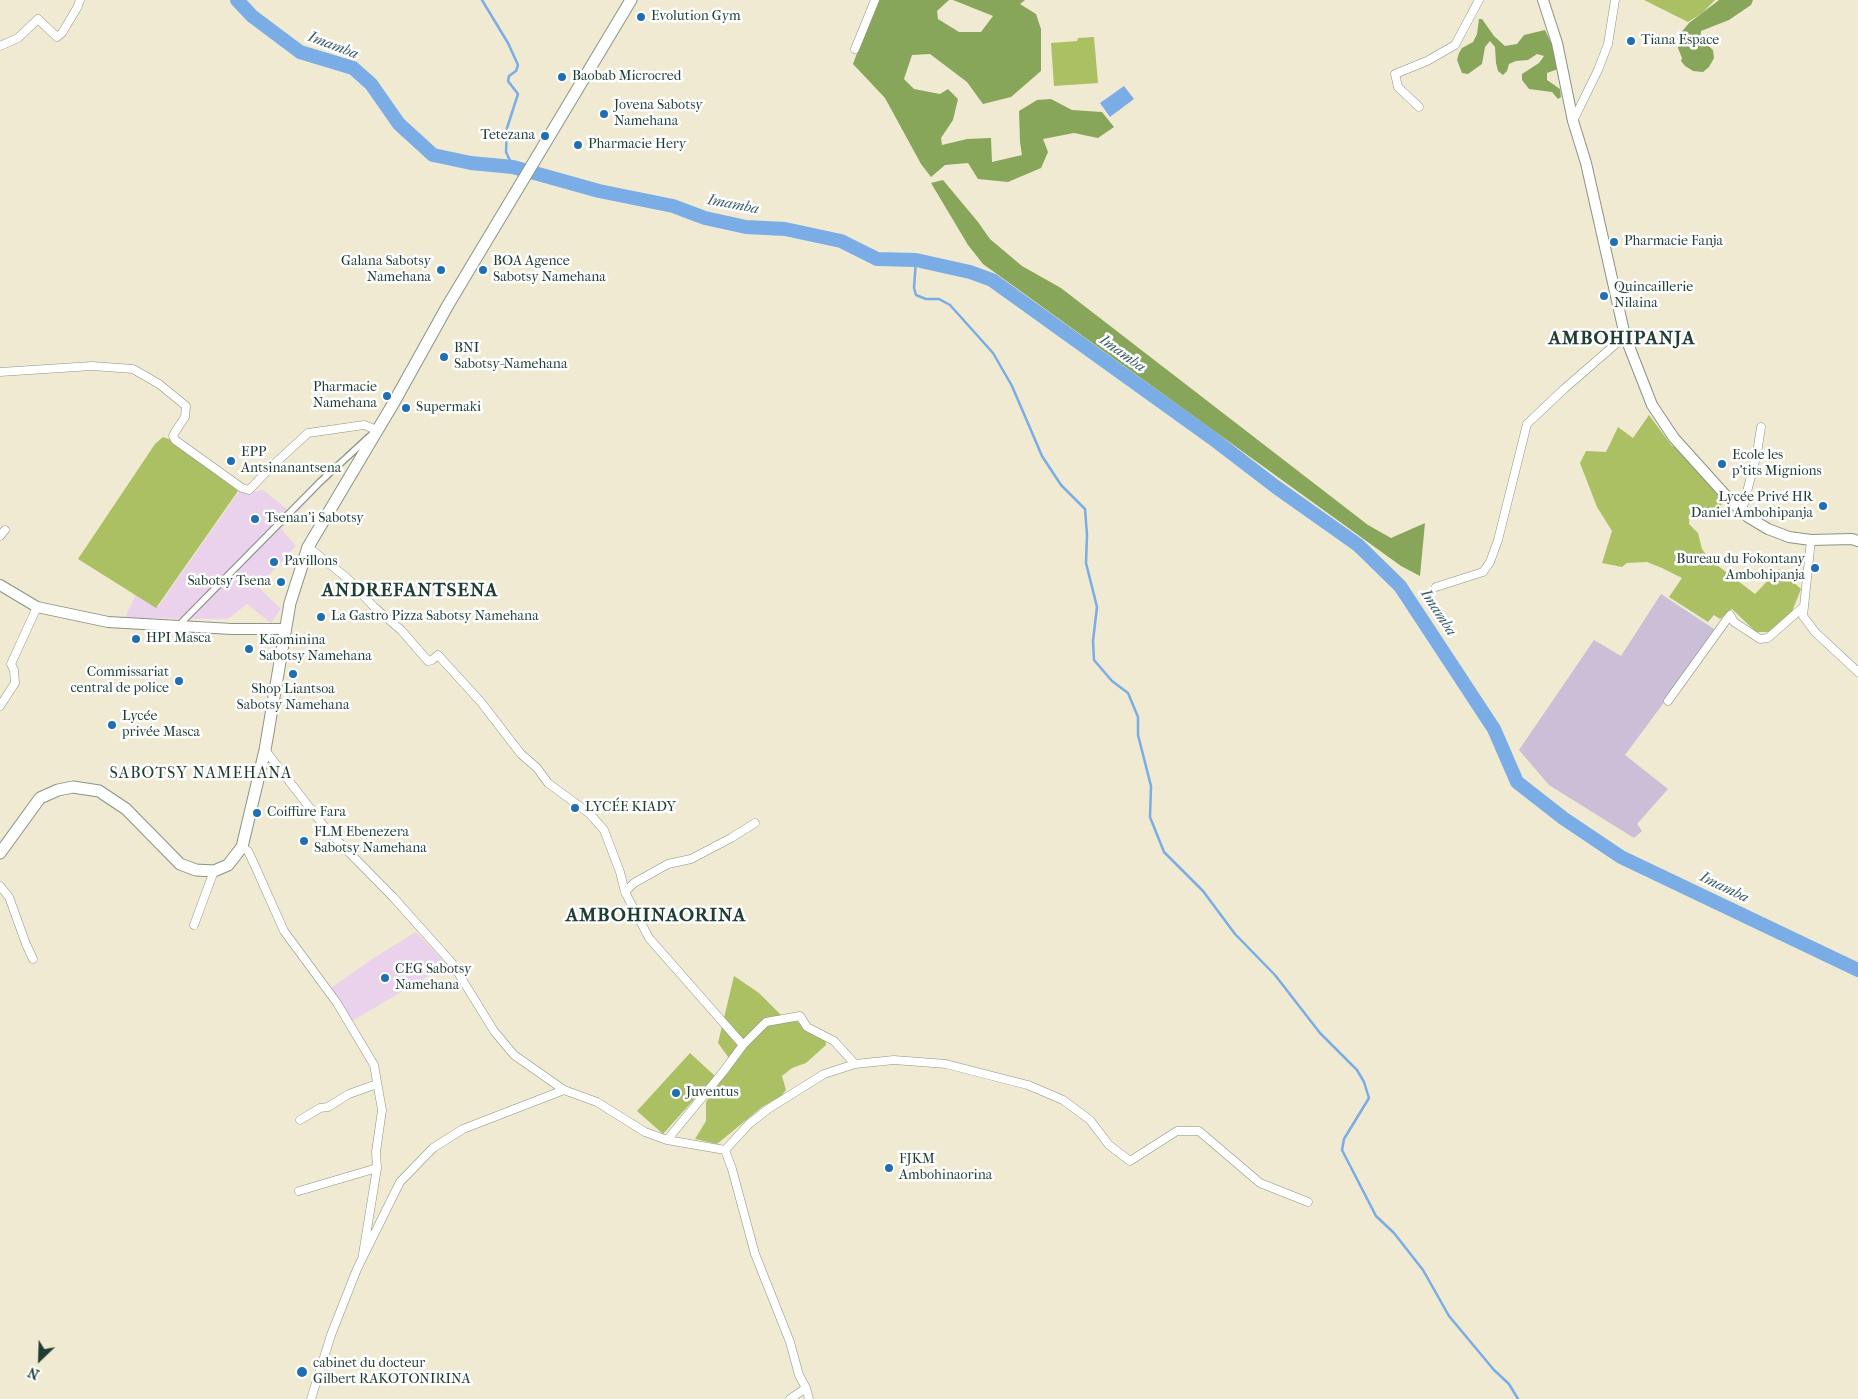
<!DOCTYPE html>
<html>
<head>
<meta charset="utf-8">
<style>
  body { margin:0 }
  #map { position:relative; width:1858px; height:1399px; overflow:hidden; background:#f0ead3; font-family:"IM FELL French Canon",serif }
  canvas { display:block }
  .north { position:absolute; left:15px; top:1334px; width:50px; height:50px; -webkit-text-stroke:4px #fff; paint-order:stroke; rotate:204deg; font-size:14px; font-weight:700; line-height:20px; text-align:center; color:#1f3d34 }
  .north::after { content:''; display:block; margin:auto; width:18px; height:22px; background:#1f3d34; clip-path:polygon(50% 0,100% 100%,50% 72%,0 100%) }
</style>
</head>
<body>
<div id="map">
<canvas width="1858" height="1399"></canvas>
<div class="north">N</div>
</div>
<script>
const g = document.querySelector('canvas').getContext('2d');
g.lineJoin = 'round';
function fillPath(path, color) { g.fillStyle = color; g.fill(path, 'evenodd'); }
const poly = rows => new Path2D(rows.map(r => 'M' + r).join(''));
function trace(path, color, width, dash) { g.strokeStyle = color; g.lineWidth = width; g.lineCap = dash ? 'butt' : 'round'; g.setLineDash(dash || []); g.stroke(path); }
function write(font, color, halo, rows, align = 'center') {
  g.font = font + ' "IM FELL French Canon",serif'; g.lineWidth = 5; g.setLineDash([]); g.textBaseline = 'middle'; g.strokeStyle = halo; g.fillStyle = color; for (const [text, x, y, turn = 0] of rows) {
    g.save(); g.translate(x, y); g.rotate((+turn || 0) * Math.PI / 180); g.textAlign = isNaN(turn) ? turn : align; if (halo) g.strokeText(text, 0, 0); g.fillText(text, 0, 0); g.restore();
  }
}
const built = poly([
  [369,433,364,442,281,529,296,546,258,587,281,609,271,623,247,604,228,619,125,618,136,594,158,607,240,490,246,493,263,490,288,510],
  [416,932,447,965,352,1021,327,991,372,959]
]);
const industrial = poly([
  [1661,594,1717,631,1625,755,1668,789,1637,824,1642,831,1634,838,1549,785,1519,750,1594,640,1621,656]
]);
const green = poly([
  [1644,0,1715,0,1702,13,1688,22],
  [1094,37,1098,83,1054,86,1051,43,1077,41,1078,38],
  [1649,415,1672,446,1677,448,1724,501,1716,512,1701,509,1690,514,1689,524,1698,533,1702,549,1709,559,1755,594,1779,569,1801,589,1791,614,1770,632,1756,632,1732,609,1720,619,1714,615,1708,622,1669,597,1682,578,1662,568,1647,562,1627,563,1622,567,1602,563,1612,531,1597,507,1580,463,1586,451,1606,452,1618,427,1633,438],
  [163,437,171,440,238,491,156,608,78,559,155,444],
  [734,976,759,993,782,1016,798,1022,805,1028,825,1039,826,1045,806,1063,792,1068,782,1076,786,1090,781,1096,762,1107,717,1144,695,1139,706,1121,706,1102,731,1061,718,1043],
  [690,1053,715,1076,663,1134,637,1111]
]);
const forest = poly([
  [877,0,949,0,937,11,938,19,959,32,981,32,993,16,953,0,1025,0,1020,4,1036,14,1041,29,1041,71,1011,97,983,104,967,82,930,54,912,55,904,79,914,89,940,94,948,89,958,99,953,120,941,138,942,145,967,139,991,138,992,162,1022,155,1020,142,1019,111,1037,100,1051,99,1072,110,1102,112,1114,127,1098,138,1074,133,1043,139,1048,152,1041,168,1008,182,978,179,968,163,945,165,931,177,921,164,885,98,853,64],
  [1719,0,1753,0,1751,5,1729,20,1701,31,1700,38,1713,50,1714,58,1709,67,1703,72,1693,71,1685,66,1681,61,1682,58,1678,48,1680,34,1689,23],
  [1479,19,1482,19,1494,36,1505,46,1517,44,1524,35,1545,30,1561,64,1558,69,1547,73,1547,80,1560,89,1561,97,1558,99,1552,92,1529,89,1522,80,1522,74,1539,63,1544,56,1537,54,1528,60,1516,61,1509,64,1507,71,1503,75,1498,71,1496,63,1495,47,1490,41,1485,47,1482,64,1468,74,1462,73,1457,60,1459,53,1462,48,1473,42,1477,34],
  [943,180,978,222,990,239,1022,266,1061,288,1368,525,1391,538,1425,523,1420,576,1401,566,983,264,968,245,931,183]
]);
const water = poly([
  [1124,86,1134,99,1110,117,1100,103]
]);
const stream = poly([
  [482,0,508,43,518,65,516,71,509,76,508,81,518,94,507,128,506,152,513,167],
  [916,260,914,288,916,295,926,299,939,299,950,305,993,353,1012,386,1042,456,1061,485,1085,509,1087,535,1086,563,1097,607,1093,641,1094,660,1112,681,1128,693,1138,717,1138,735,1151,786,1150,817,1164,852,1203,891,1235,934,1275,975,1320,1033,1357,1070,1364,1082,1369,1098,1344,1139,1342,1150,1376,1216,1394,1233,1423,1270,1449,1316,1494,1370,1509,1384,1518,1399]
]);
const river = poly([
  [237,0,252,16,300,52,353,68,371,84,399,124,433,155,471,163,513,167,599,191,673,206,705,218,746,227,785,229,841,241,877,259,916,260,970,272,992,280,1212,438,1276,487,1358,545,1400,586,1494,729,1517,782,1563,818,1621,857,1858,970]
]);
const pedestrian = poly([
  [178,626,320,482,370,436]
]);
const minor = poly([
  [0,46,18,38,38,19,57,37,62,33,77,8,80,0],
  [855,49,875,0],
  [1419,107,1398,87,1395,74,1427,61,1455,45,1479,0],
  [1573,121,1598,70,1608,44,1615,0],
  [0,372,92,366,133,369,159,384,186,406,185,417,175,432,173,436,175,440,242,488,249,490,271,467,308,433,364,425,377,430],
  [1742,511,1757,453,1761,427],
  [0,536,5,530],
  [1811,540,1803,616,1815,632,1858,672],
  [308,547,347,578,374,607,401,630,428,661,432,660,438,655,480,701,521,754,537,768,548,783,590,814,604,830,620,872,625,892,649,938,743,1045],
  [1436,587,1483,572,1490,562,1498,540,1527,424,1564,389,1625,336],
  [1668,701,1730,615,1734,622,1760,639,1768,638,1803,607],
  [0,706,15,683,14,670,11,664,37,607],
  [265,750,327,830,393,897,452,963,494,1031,514,1055,564,1090,597,1102,645,1132,667,1140,725,1150,732,1169,755,1254,790,1342,799,1375,806,1388,809,1399],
  [242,847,248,851,255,866,284,931,337,1003,374,1065,382,1110,376,1152,377,1168,363,1254],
  [0,886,9,897,26,944,33,959],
  [625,892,634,883,668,864,691,859,731,838,755,823],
  [194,925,214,871],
  [300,1120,320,1108,328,1107,349,1094,377,1084],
  [667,1140,723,1072,743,1045,766,1022,800,1016,807,1027,834,1041,855,1064],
  [725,1150,749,1124,768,1109,824,1074,855,1064,894,1060,946,1064,1028,1085,1063,1100,1090,1120,1109,1145,1130,1161,1177,1131,1199,1131,1260,1183,1308,1202],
  [299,1191,377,1168],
  [311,1399,331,1335,357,1269,400,1182,433,1148,463,1129,564,1090],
  [790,1399,806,1388]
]);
const tertiary = poly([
  [1543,0,1557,43,1573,121,1586,163,1625,336,1652,405,1674,438,1729,499,1748,517,1768,529,1789,537,1811,540,1852,539,1858,541],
  [0,585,37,607,108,622,232,629,285,629]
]);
const secondary = poly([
  [0,853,40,798,58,790,73,787,99,791,126,809,180,864,196,870,214,871,228,865,242,847,265,750,290,603,308,547,393,404,448,305,631,0]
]);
const markers = [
  [641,17,5,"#1f6fb2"],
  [1631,41,5,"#1f6fb2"],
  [562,77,5,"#1f6fb2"],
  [604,114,5,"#1f6fb2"],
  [545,136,5,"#1f6fb2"],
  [578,145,5,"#1f6fb2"],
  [1614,242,5,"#1f6fb2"],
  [441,270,5,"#1f6fb2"],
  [483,270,5,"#1f6fb2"],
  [1604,296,5,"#1f6fb2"],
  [444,357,5,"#1f6fb2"],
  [387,396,5,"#1f6fb2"],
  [406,408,5,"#1f6fb2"],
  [231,461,5,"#1f6fb2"],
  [1722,464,5,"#1f6fb2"],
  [1823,506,5,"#1f6fb2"],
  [255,519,5,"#1f6fb2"],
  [274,562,5,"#1f6fb2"],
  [1815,568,5,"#1f6fb2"],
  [281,582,5,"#1f6fb2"],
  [321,617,5,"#1f6fb2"],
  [136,639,5,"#1f6fb2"],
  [249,649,5,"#1f6fb2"],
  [293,674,5,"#1f6fb2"],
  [179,681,5,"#1f6fb2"],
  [112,725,5,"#1f6fb2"],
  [575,808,5,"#1f6fb2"],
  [257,813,5,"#1f6fb2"],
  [304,841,5,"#1f6fb2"],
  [385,978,5,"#1f6fb2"],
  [676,1093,5,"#1f6fb2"],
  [889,1168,5,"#1f6fb2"],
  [302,1372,6,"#1f6fb2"]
];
const poiNames = [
  ["Evolution Gym",651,17],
  ["Tiana Espace",1641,41],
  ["Baobab Microcred",572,77],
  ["Jovena Sabotsy",614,106],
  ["Namehana",614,122],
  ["Tetezana",535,136,"right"],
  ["Pharmacie Hery",588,145],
  ["Pharmacie Fanja",1624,242],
  ["Galana Sabotsy",431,262,"right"],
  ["Namehana",431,278,"right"],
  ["BOA Agence",493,262],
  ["Sabotsy Namehana",493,278],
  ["Quincaillerie",1614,288],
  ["Nilaina",1614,304],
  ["BNI",454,349],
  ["Sabotsy-Namehana",454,365],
  ["Pharmacie",377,388,"right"],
  ["Namehana",377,404,"right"],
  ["Supermaki",416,408],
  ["EPP",241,453],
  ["Antsinanantsena",241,469],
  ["Ecole les",1732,456],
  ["p’tits Mignions",1732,472],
  ["Lycée Privé HR",1813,498,"right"],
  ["Daniel Ambohipanja",1813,514,"right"],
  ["Tsenan'i Sabotsy",265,519],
  ["Bureau du Fokontany",1805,560,"right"],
  ["Ambohipanja",1805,576,"right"],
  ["Pavillons",284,562],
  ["Sabotsy Tsena",271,582,"right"],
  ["La Gastro Pizza Sabotsy Namehana",331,617],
  ["HPI Masca",146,639],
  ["Kaominina",259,641],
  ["Sabotsy Namehana",259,657],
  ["Commissariat",169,673,"right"],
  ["central de police",169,689,"right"],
  ["Shop Liantsoa",293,690,"center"],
  ["Sabotsy Namehana",293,706,"center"],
  ["Lycée",122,717],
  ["privée Masca",122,733],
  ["LYCÉE KIADY",585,808],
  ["Coiffure Fara",267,813],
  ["FLM Ebenezera",314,833],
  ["Sabotsy Namehana",314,849],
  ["CEG Sabotsy",395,970],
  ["Namehana",395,986],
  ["Juventus",686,1093],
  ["FJKM",899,1160],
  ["Ambohinaorina",899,1176],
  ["cabinet du docteur",313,1364],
  ["Gilbert RAKOTONIRINA",313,1380]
];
const waterNames = [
  ["Imamba",333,46,21],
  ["Imamba",733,205,11],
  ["Imamba",1122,354,36],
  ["Imamba",1438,613,57],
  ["Imamba",1724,888,26]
];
const quarterNames = [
  ["SABOTSY NAMEHANA",201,774]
];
const districtNames = [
  ["AMBOHIPANJA",1622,339],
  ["ANDREFANTSENA",410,591],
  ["AMBOHINAORINA",656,916]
];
fillPath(built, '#ead1ec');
fillPath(industrial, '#cabfd6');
fillPath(green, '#abbf63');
fillPath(forest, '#88a659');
fillPath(water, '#7aace6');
trace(stream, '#7aace6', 2.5);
trace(river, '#7aace6', 14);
trace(pedestrian, '#889484', 8);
trace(minor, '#889484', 9);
trace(tertiary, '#889484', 12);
trace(secondary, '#889484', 13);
trace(pedestrian, '#fff', 5.5);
trace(minor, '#fff', 8);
trace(tertiary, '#fff', 10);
trace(secondary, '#fff', 11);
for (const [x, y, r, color] of markers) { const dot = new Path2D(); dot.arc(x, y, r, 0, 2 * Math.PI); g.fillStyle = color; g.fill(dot); trace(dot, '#fff', 2); }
write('14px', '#1f3d34', '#fff', poiNames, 'left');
write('italic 15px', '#3a5e69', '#fff', waterNames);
g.letterSpacing = '1px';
write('16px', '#1f3d34', '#fff', quarterNames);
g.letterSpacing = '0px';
g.letterSpacing = '1px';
write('bold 19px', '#1f3d34', '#fff', districtNames);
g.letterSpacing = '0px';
</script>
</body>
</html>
